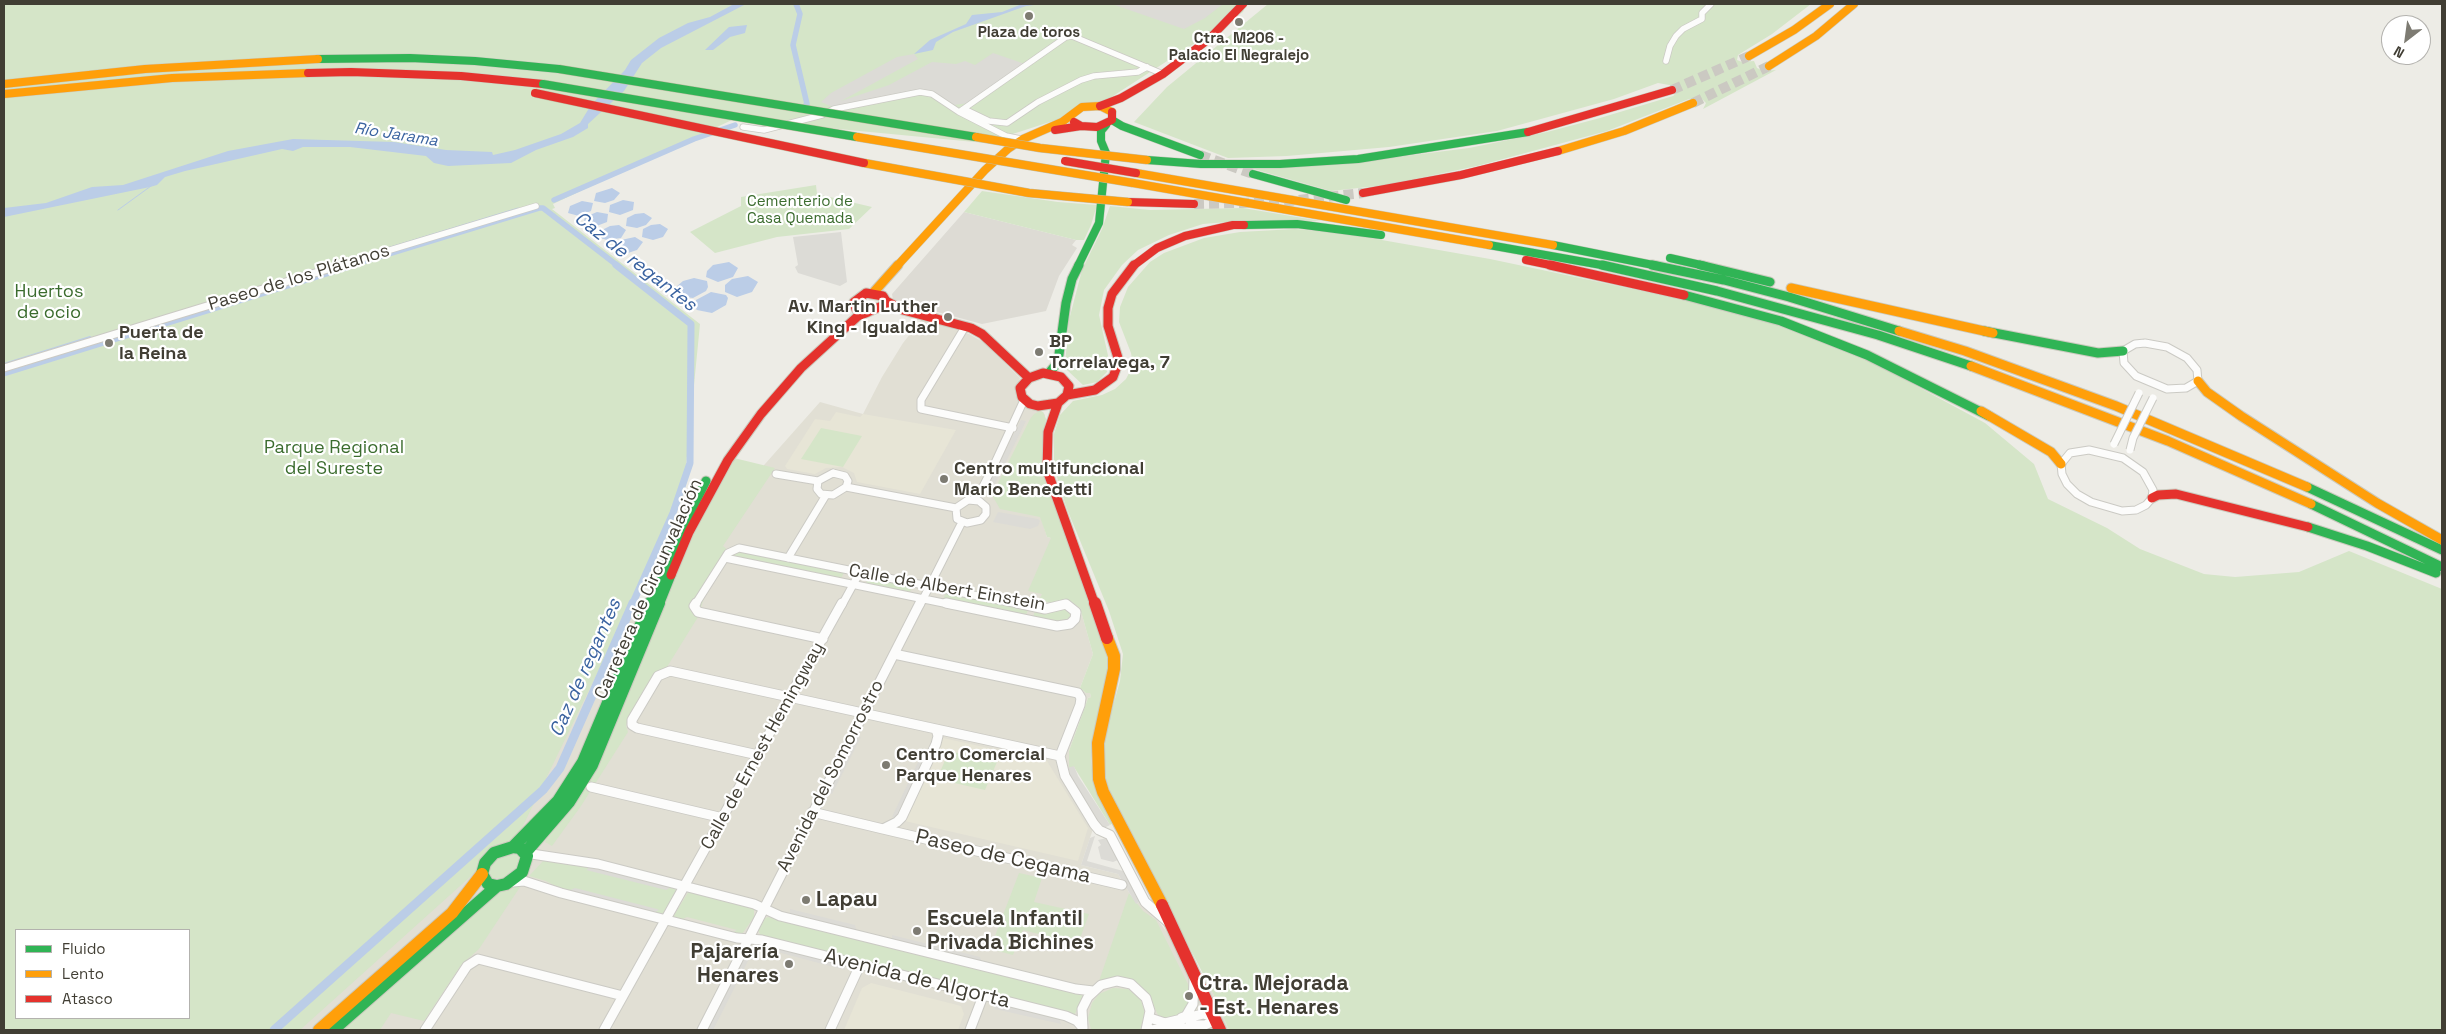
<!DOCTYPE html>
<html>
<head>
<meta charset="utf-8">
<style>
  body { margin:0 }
  #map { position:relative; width:2446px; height:1034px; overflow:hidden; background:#edece6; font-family:"Space Grotesk",sans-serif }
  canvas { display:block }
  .frame { position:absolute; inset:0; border:5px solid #413e34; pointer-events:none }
  .legend { position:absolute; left:15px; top:929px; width:175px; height:90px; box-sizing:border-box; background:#fff; border:1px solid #b3b2ae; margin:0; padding:6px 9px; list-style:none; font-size:15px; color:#413e34 }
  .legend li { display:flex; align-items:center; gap:10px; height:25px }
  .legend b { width:25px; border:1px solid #b3b2ae }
  .north { position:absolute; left:2381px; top:15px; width:50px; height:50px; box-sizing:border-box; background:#fff; border:1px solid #b3b2ae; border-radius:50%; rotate:210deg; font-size:14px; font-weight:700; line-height:20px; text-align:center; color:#413e34 }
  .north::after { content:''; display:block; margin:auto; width:18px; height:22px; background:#7d7b72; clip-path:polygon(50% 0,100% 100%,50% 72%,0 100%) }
</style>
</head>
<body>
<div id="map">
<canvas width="2446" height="1034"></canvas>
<div class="frame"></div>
<ul class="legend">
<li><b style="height:6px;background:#30b455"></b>Fluido</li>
<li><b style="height:6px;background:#ff9f0a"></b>Lento</li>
<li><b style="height:6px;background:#e5322d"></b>Atasco</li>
</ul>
<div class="north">N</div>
</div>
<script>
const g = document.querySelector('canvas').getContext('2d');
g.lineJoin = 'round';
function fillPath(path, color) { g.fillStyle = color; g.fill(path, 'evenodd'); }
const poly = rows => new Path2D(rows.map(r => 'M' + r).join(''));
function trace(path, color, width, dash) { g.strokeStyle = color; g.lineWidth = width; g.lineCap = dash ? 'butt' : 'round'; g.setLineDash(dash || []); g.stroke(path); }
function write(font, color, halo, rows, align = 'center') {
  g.font = font + ' "Space Grotesk",sans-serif'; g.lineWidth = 4.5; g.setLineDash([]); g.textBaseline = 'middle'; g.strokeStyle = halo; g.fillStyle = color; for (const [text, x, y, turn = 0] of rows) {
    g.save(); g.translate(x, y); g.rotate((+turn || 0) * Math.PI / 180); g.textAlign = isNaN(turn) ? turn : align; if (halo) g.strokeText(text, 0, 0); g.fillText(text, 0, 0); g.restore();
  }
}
const residential = poly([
  [922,319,969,334,983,342,1020,378,1016,393,1020,403,1043,412,1045,415,1043,470,1051,501,1041,517,1047,537,1051,538,1080,608,1093,654,1080,688,1086,693,1090,692,1091,697,1088,698,1069,751,1069,768,1061,770,1093,829,1081,865,1118,874,1136,904,1141,901,1156,918,1211,989,1229,1030,263,1030,820,402,863,414,882,377,903,343]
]);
const industrial = poly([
  [964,212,1076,240,1072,245,1077,248,1059,276,1046,311,982,324,893,300,892,294]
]);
const education = poly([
  [836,412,860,417,863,414,956,430,920,494,857,482,854,473,842,467,826,468,815,474,787,469,785,466,815,419,830,421],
  [943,738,1047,761,1088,828,1078,861,905,821],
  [871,983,961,1006,964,1014,958,1030,844,1030,862,988]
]);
const green = poly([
  [4,4,1246,4,1243,12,1096,107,985,143,734,119,553,204,555,208,552,209,700,324,683,497,520,832,300,1030,4,1030],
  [16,930,189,930,189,1018,16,1018],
  [1268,4,1811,4,1772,34,1738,55,1737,60,1742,62,1754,61,1757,68,1764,71,1776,70,1703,109,1706,103,1701,98,1689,99,1607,131,1477,166,1386,185,1331,191,1250,168,1341,164,1469,148,1547,132,1600,118,1673,96,1678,92,1680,87,1658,83,1614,99,1497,131,1389,147,1287,156,1228,158,1134,122,1167,87],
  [816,185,817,194,872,207,849,229,777,237,715,253,690,232,741,206,741,197],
  [982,191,1058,202,1097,205,1091,225,1084,240,1076,240,964,212],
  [1110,206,1150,210,1243,208,1321,221,1252,220,1203,224,1169,235,1138,250,1122,265,1104,290,1099,315,1109,360,1107,372,1097,382,1083,385,1067,370,1065,364,1069,320,1082,270,1102,229],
  [1295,229,1342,233,1490,259,1694,302,1799,331,1872,362,1985,423,2034,464,2048,499,2107,528,2140,549,2204,574,2235,577,2299,572,2349,551,2442,589,2442,1030,1229,1030,1211,989,1113,800,1107,783,1102,767,1104,738,1120,681,1123,654,1109,611,1067,509,1058,481,1054,462,1054,434,1060,415,1073,401,1102,395,1115,389,1126,379,1133,365,1131,353,1119,322,1120,307,1128,287,1150,262,1164,253,1204,238,1240,232],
  [1040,411,1043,412,1046,419,1042,452,1045,480,1100,622,1107,652,1108,674,1093,740,1091,761,1093,777,1113,823,1110,825,1074,767,1069,768,1069,751,1088,698,1091,697,1090,693,1086,693,1080,688,1093,654,1080,608,1069,600,1052,603,1039,600,1042,594,1028,591,1051,538,1047,537,1040,517,1000,509,992,495,1030,419,1034,414],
  [821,428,862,436,843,467,801,459],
  [734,458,775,468,723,546,731,553,705,595,698,617,667,667,662,679,637,718,628,719,626,726,628,732,581,806,552,846,545,842,548,833,599,762,697,526],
  [737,552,740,552,844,573,841,578,736,557,734,555],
  [869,578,912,587,910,592,866,583],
  [946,593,1028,610,1026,615,943,599],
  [1066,608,1071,616,1069,620,1062,623,1033,617,1035,611],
  [949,751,997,762,985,790,937,779],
  [504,852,520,855,520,867,507,878,492,878,488,873,489,865],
  [544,860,571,865,586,865,673,886,677,893,668,910,660,915,567,892,546,881,529,876],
  [1019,873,1042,878,1034,902,1089,914,1078,944,1023,930,1013,955,990,949],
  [511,887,520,887,479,949,461,965,424,1021,391,1013,380,1030,341,1030,498,892],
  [689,891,754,907,754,917,742,934,731,933,737,930,687,917,678,921,673,917],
  [1129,893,1143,911,1156,920,1189,986,1190,1002,1183,1014,1167,1019,1162,1018,1158,1015,1149,996,1141,986,1130,979,1109,978,1099,981],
  [768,917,1081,994,1083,996,1074,1016,761,936,758,930,764,919],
  [1113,988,1128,989,1141,1000,1145,1014,1140,1030,1091,1029,1088,1018,1092,1003,1099,994]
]);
const parking = poly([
  [1112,4,1195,5,1223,4,1205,18,1184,29],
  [993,53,1025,64,969,103,954,105,937,94,923,90,833,107,821,102,831,93,897,57,914,54,918,59,841,101,889,85,932,62,956,64,965,61,975,65],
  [841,232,847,282,840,286,798,273,795,267,798,265,793,237],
  [1021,420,1026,421,991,492,985,491],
  [998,512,1038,519,1040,521,1038,526,1030,529,993,522],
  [857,736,861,737,832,794,828,793],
  [919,760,923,761,898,817,892,817],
  [1074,766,1078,776,1110,825,1104,828,1100,825,1070,777,1067,768],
  [1095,836,1087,861,1123,871,1141,901,1136,904,1118,874,1081,865,1090,838],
  [1107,838,1118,860,1113,862,1101,859,1098,847,1101,845,1098,840],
  [591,866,673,886,666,890,586,870],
  [575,888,657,909,659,910,651,914,566,892],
  [790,909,855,925,857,932,790,914],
  [892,935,980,957,982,963,892,941],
  [770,944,845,963,845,970,770,950],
  [745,956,750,957,713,1030,707,1030],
  [993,1001,1059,1018,1061,1024,995,1009]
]);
const water = poly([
  [734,4,746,4,661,48,642,63,624,91,588,124,588,128,573,137,536,150,511,163,448,166,434,163,426,156,350,147,303,147,293,151,282,149,185,171,165,177,157,185,150,187,4,217,4,208,46,203,92,187,123,185,228,151,293,139,394,142,446,150,492,152,493,155,515,150,561,134,580,123,591,105,625,70,631,60,659,38,688,23,710,17],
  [1022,4,1042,4,1026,6,953,32,936,42,933,50,914,54,930,40,966,24,972,15,1002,12],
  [747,25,745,33,730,37,713,50,705,50,729,27],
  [612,188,620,193,614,200,605,203,594,201,596,193],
  [623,200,634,202,633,210,620,215,609,212,610,205],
  [582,201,593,203,591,211,579,216,568,213,570,206],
  [597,212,608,214,607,222,594,227,583,224,585,217],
  [644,213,652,218,646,225,637,228,626,226,627,218,635,214],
  [660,224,668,229,663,237,653,240,642,237,643,229,651,225],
  [619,225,626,230,621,238,607,240,600,238,602,230,610,226],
  [635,237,643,242,637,250,628,253,616,250,616,245,621,240],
  [729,262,738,268,733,277,718,282,706,277,707,271,713,265],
  [748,276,758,282,752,292,737,297,725,292,725,285,732,279],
  [694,278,707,281,708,287,706,291,693,298,678,296,676,294,676,287,683,281],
  [711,292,726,295,728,298,726,305,712,313,697,310,694,307,696,300]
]);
const streamFar1 = poly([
  [118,210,151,186],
  [344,261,518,208]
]);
const stream = poly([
  [4,364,90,337]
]);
const canalFar2 = poly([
  [796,4,800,14,793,45,807,104,805,106],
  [554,200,694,139,735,125],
  [349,266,539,208,543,208,618,266]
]);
const canalFar1 = poly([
  [616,265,691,324,690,463,673,513,632,605],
  [4,373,353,265]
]);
const canal = poly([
  [274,1030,543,790,560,768,633,603]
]);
const highwayTunnel = poly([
  [1672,90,1749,56],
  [1693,103,1769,66],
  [1200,155,1253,174],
  [1194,204,1279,202,1363,193]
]);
const streetFar2 = poly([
  [1666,61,1670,46,1676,36,1683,29,1702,19,1702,13,1711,4],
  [966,110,989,121,1007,123,1038,102,1081,80,1094,76,1138,72,1147,67],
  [743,127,764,130,822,115,834,109,920,92,932,94,959,112],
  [1021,139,1006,136,959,112,1066,37,1072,36,1163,74],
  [337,266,536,206]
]);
const streetFar1 = poly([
  [965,327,921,400,921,409,1013,428],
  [2145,343,2167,347,2187,358,2197,370,2198,381,2186,388,2167,389,2136,376,2124,363,2123,351,2135,344,2145,343],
  [4,368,341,265],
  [2089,450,2123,458,2143,472,2153,490,2152,498,2146,505,2136,510,2122,511,2091,502,2077,494,2067,484,2062,474,2061,464,2070,453,2089,450],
  [833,473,845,476,848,481,846,487,833,495,821,494,817,489,818,481,833,473],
  [776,474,818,481],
  [846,487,956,508],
  [968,500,979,501,986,507,986,514,981,520,967,523,957,519,956,508,968,500],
  [973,500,980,492,994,465,1024,400],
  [725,558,953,605],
  [788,558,826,495],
  [695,605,728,553,739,548,1023,605],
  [842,605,860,572],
  [920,605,962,522],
  [1063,605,1067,605]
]);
const street = poly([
  [696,603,694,606,698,612,823,639],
  [946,603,1057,626,1070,624,1075,619,1076,612,1066,604,1045,609,1017,603],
  [894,654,1078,693,1081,698,1080,705,1060,756],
  [758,755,637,728,632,725,632,720,658,676,670,671,1060,756,1065,776,1094,824,1099,830,1110,835,1145,902,1168,922],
  [591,787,723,818],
  [812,812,883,829,897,822,902,817,936,744,938,736,936,729],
  [883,829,1122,885],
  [525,853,598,864,754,904,780,916,1076,989,1093,991],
  [513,882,524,881,561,893,737,938,762,940,1066,1016,1077,1021,1083,1028],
  [1150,1018,1165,1023,1203,1014,1214,1017],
  [1181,1018,1186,1016,1193,1004,1194,980],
  [1190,1025,1205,1025,1216,1020],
  [1083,1028,1082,1009,1088,997,1101,985,1117,981,1131,984,1146,998,1150,1011,1146,1030],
  [425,1030,467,966,478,959,623,996],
  [604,1030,842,603],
  [702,1030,920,603],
  [830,1030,860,965],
  [970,1030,983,996],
  [1150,1030,1178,1027,1200,1030]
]);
const fastFar2 = poly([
  [318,59,410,58,475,61,559,69],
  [1112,120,1122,126,1200,155],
  [1147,160,1201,164,1280,164,1358,159,1528,132],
  [1253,174,1346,200],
  [1244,225,1297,224,1381,235],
  [1489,245,1607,266],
  [1553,245,1658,266],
  [1670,258,1705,266],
  [1078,266,1099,223,1106,153,1101,141,1101,131,1106,125]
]);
const fastFar1 = poly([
  [1602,265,1717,291,1878,335,1971,366],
  [1652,265,1724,280,1789,297,1899,331],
  [1700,265,1770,282],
  [1684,295,1781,321,1867,355,1989,416],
  [1984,331,2098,353,2123,351],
  [1049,373,1058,362,1066,303,1072,279,1079,265],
  [2307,487,2442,550],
  [2311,504,2442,567],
  [2308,527,2367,546,2436,573],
  [650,605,681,531,706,481],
  [659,605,671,575]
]);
const fast = poly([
  [513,847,558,801,583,762,650,603],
  [513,847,520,848,527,856,522,872,506,884,497,886,488,884,482,874,485,863,494,853,513,847],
  [525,853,569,802,592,765,659,603],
  [333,1030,497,886]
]);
const slowFar2 = poly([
  [1749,56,1794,30,1830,4],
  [1769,66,1816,36,1854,4],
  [4,84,145,69,318,59],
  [4,94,172,78,308,73],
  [1558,151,1624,131,1693,103],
  [1136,173,1553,245],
  [1133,183,1489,245],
  [897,266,985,170,1008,149,1023,139,1062,122,1082,107,1100,106,1112,112]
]);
const slowFar1 = poly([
  [1791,288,1993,333],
  [873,293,898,265],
  [1899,331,1965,351,2116,406,2307,487],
  [1971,366,2168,441,2311,504],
  [2198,381,2207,392,2241,416,2377,503,2442,540],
  [1981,411,2051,452,2061,464]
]);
const slow = poly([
  [1107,638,1114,656,1114,669,1098,743,1099,779,1103,792,1162,905],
  [319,1030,452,913,482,874]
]);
const jamFar2 = poly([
  [308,73,351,72,461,76,543,84],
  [1100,106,1121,98,1163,74,1209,39,1243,4],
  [1074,122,1081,126,1097,127,1112,120,1112,112],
  [1055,130,1081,126],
  [1528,132,1672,90],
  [1363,193,1461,175,1558,151],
  [1128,202,1194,204],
  [1526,260,1555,266],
  [1133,266,1157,248,1185,236,1233,225,1244,225]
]);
const jamFar1 = poly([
  [1550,265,1684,295],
  [866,293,883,296,886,301,884,305,868,312,856,309,854,302,866,293],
  [886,301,903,310,971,328,982,334,1029,378],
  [1043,373,1061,377,1069,386,1067,395,1058,403,1038,406,1030,404,1022,397,1020,388,1029,378,1043,373],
  [1067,395,1095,390,1113,377,1119,361,1108,326,1108,308,1112,294,1134,265],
  [1058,403,1048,432,1047,470,1095,605],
  [2152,498,2158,495,2176,494,2308,527],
  [671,575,689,532,728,460,761,414,801,368,858,316,868,312]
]);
const jam = poly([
  [1095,603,1107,638],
  [1162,905,1220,1030]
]);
const streetBridge = poly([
  [2114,444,2139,393],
  [2130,450,2133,438,2153,398]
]);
const fastBridge = poly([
  [559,69,976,137],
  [543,84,857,137]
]);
const slowBridge = poly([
  [857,137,1133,183],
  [976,137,1040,148,1147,160],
  [864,163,1029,193,1128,202]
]);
const jamBridge = poly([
  [535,93,864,163],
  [1065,161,1136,173]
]);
const markers = [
  [1029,16,5,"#7d7b72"],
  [1239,22,5,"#7d7b72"],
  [948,317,5,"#7d7b72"],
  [109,343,5,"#7d7b72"],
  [1039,352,5,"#7d7b72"],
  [944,479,5,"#7d7b72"],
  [886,765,5,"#7d7b72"],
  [806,900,5,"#7d7b72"],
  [917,931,5,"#7d7b72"],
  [789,964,5,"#7d7b72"],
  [1189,996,5,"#7d7b72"]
];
const farPoinames = [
  ["Plaza de toros",1029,33],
  ["Ctra. M206 -",1239,39],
  ["Palacio El Negralejo",1239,56]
];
const farParknames = [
  ["Cementerio de",800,202],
  ["Casa Quemada",800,219]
];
const farWaternames = [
  ["Río Jarama",396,135,9]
];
const streetNames = [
  ["Paseo de los Plátanos",299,278,-17],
  ["Calle de Albert Einstein",947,588,10],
  ["Carretera de Circunvalación",649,589,-66],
  ["Calle de Ernest Hemingway",763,746,-61],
  ["Avenida del Somorrostro",831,776,-63]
];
const parkNames = [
  ["Huertos",49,292],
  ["de ocio",49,313],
  ["Parque Regional",334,448],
  ["del Sureste",334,469]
];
const poiNames = [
  ["Av. Martin Luther",938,307,"right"],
  ["King - Igualdad",938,328,"right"],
  ["Puerta de",119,333],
  ["la Reina",119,354],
  ["BP",1049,342],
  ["Torrelavega, 7",1049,363],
  ["Centro multifuncional",954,469],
  ["Mario Benedetti",954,490],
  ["Centro Comercial",896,755],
  ["Parque Henares",896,776]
];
const waterNames = [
  ["Caz de regantes",635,262,38],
  ["Caz de regantes",586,668,-66]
];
const nearStreetnames = [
  ["Paseo de Cegama",1003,857,13],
  ["Avenida de Algorta",917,979,14]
];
const nearPoinames = [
  ["Lapau",816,900],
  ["Escuela Infantil",927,919],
  ["Privada Bichines",927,943],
  ["Pajarería",779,952,"right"],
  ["Henares",779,976,"right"],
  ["Ctra. Mejorada",1199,984],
  ["- Est. Henares",1199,1008]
];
fillPath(residential, '#e1dfd4');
fillPath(industrial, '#dddbd4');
fillPath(education, '#e7e5d6');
fillPath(green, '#d5e5c8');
fillPath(parking, '#dcdbd6');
fillPath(water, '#bbcde7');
trace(streamFar1, '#bbcde7', 1);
trace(stream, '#bbcde7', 2);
trace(canalFar2, '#bbcde7', 5.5);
trace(canalFar1, '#bbcde7', 7);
trace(canal, '#bbcde7', 9);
trace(highwayTunnel, '#cbc9c2', 10, [10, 5]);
trace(streetFar2, '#cbcac4', 7);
trace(streetFar1, '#cbcac4', 9);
trace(street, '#cbcac4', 11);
trace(fastFar2, '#cbcabe', 9);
trace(fastFar1, '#cbcabe', 11);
trace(fast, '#cbcabe', 14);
trace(slowFar2, '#cbcabe', 9);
trace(slowFar1, '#cbcabe', 11);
trace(slow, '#cbcabe', 14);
trace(jamFar2, '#cbcabe', 9);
trace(jamFar1, '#cbcabe', 11);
trace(jam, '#cbcabe', 14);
trace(streetFar2, '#fcfcfb', 5.5);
trace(streetFar1, '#fcfcfb', 7);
trace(street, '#fcfcfb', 9);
trace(fastFar2, '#30b455', 8);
trace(fastFar1, '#30b455', 9);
trace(fast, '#30b455', 12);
trace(slowFar2, '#ff9f0a', 8);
trace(slowFar1, '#ff9f0a', 9);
trace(slow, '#ff9f0a', 12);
trace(jamFar2, '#e5322d', 8);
trace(jamFar1, '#e5322d', 9);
trace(jam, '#e5322d', 12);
trace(streetBridge, '#cbcac4', 9, []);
trace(fastBridge, '#c2bda4', 9, []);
trace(slowBridge, '#c2bda4', 9, []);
trace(jamBridge, '#c2bda4', 9, []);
trace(streetBridge, '#fcfcfb', 7);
trace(fastBridge, '#30b455', 8);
trace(slowBridge, '#ff9f0a', 8);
trace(jamBridge, '#e5322d', 8);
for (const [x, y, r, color] of markers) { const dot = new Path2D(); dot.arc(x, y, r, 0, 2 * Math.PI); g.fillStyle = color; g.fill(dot); trace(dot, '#fff', 2); }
write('bold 15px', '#413e34', '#fff', farPoinames);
write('15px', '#3b6c2e', '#fff', farParknames);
write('italic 16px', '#3a63a0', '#fff', farWaternames);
write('18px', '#413e34', '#fff', streetNames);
write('18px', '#3b6c2e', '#fff', parkNames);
write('bold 18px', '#413e34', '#fff', poiNames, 'left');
write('italic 19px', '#3a63a0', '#fff', waterNames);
write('21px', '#413e34', '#fff', nearStreetnames);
write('bold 21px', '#413e34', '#fff', nearPoinames, 'left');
</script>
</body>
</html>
